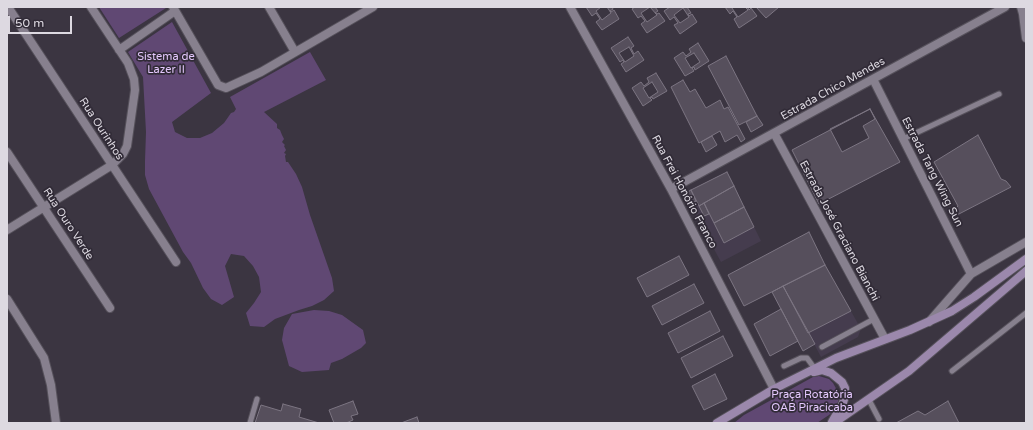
<!DOCTYPE html>
<html>
<head>
<meta charset="utf-8">
<style>
  body { margin:0 }
  #map { position:relative; width:1033px; height:430px; overflow:hidden; background:#3b3541; font-family:"Varela Round",sans-serif }
  canvas { display:block }
  .frame { position:absolute; inset:0; border:8px solid #ddd9e1; pointer-events:none }
  .scale { position:absolute; left:8px; top:16px; width:64px; height:18px; box-sizing:border-box; border:2px solid #ddd9e1; border-top:0; padding-left:5px; font-size:12px; line-height:14px; white-space:nowrap; color:#ddd9e1; -webkit-text-stroke:3px #312b37; paint-order:stroke }
</style>
</head>
<body>
<div id="map">
<canvas width="1033" height="430"></canvas>
<div class="frame"></div>
<div class="scale">50 m</div>
</div>
<script>
const g = document.querySelector('canvas').getContext('2d');
g.lineJoin = 'round';
function fillPath(path, color) { g.fillStyle = color; g.fill(path, 'evenodd'); }
const poly = rows => new Path2D(rows.map(r => 'M' + r).join(''));
function trace(path, color, width, dash) { g.strokeStyle = color; g.lineWidth = width; g.lineCap = dash ? 'butt' : 'round'; g.setLineDash(dash || []); g.stroke(path); }
function write(font, color, halo, rows, align = 'center') {
  g.font = font + ' "Varela Round",sans-serif'; g.lineWidth = 3.5; g.setLineDash([]); g.textBaseline = 'middle'; g.strokeStyle = halo; g.fillStyle = color; for (const [text, x, y, turn = 0] of rows) {
    g.save(); g.translate(x, y); g.rotate((+turn || 0) * Math.PI / 180); g.textAlign = isNaN(turn) ? turn : align; if (halo) g.strokeText(text, 0, 0); g.fillText(text, 0, 0); g.restore();
  }
}
const built = poly([
  [727,172,761,241,721,262,684,194],
  [825,265,861,329,858,337,821,357,783,286]
]);
const green = poly([
  [99,7,165,7,166,8,119,38],
  [172,22,211,93,172,122,175,132,187,138,200,138,212,133,224,123,231,113,234,112,236,109,230,97,310,52,326,80,264,112,277,124,277,128,280,130,282,135,284,139,282,142,285,145,284,146,286,150,284,153,286,154,285,156,286,162,288,162,296,174,302,187,310,215,332,278,334,291,324,300,312,306,299,310,275,319,264,327,250,326,246,313,254,303,261,292,259,277,253,266,244,256,231,254,225,266,234,297,222,305,211,299,203,288,191,263,183,252,149,189,145,175,145,161,146,132,143,77,128,52],
  [314,310,329,311,342,315,363,330,366,343,361,348,342,359,331,363,329,370,302,372,289,366,282,340,284,328,292,314],
  [819,376,829,379,833,383,838,392,839,397,838,402,833,411,829,415,817,423,734,423,744,415,813,377]
]);
const building = poly([
  [586,7,612,7,613,9,610,11,611,12,614,10,619,19,602,30,596,22,600,19,596,13,592,16,586,7],
  [601,7,607,7,611,13,602,20,596,11,601,7],
  [635,7,655,7,658,11,655,13,657,14,659,13,665,21,647,33,641,24,645,21,641,16,638,18,632,9,635,7],
  [650,7,657,15,647,22,641,13,650,7],
  [670,7,687,7,691,13,688,14,689,16,692,14,697,22,680,34,674,25,678,23,674,17,670,20,664,11,670,7],
  [725,7,750,7,748,8,749,10,751,8,757,16,739,28,734,19,737,17,733,11,730,14,725,7],
  [733,7,745,7,748,10,738,17,732,8,733,7],
  [756,7,779,7,766,18,756,7],
  [683,8,689,17,680,23,674,15,683,8],
  [628,37,634,46,631,48,634,54,638,51,644,60,626,72,621,64,624,62,623,60,620,62,611,48,628,37],
  [698,43,709,61,695,70,694,67,692,68,694,71,685,76,674,58,683,52,686,56,691,52,689,49,698,43],
  [629,47,634,56,625,62,619,53,629,47],
  [694,53,700,62,691,68,685,58,694,53],
  [726,56,757,116,739,125,708,66,726,56],
  [656,73,667,91,653,99,652,97,650,98,652,100,643,106,632,88,641,82,644,86,649,82,647,78,656,73],
  [683,80,690,92,695,89,706,108,720,100,724,109,728,107,745,139,741,142,737,135,725,142,720,131,699,143,671,87,683,80],
  [652,82,658,92,649,98,643,88,652,82],
  [870,109,875,119,863,126,869,138,842,152,830,129,870,109],
  [870,109,900,162,819,204,792,150,870,109],
  [757,116,763,125,751,132,746,122,757,116],
  [978,135,1001,179,1006,181,1011,187,957,215,955,209,958,206,934,162,978,135],
  [712,136,717,145,706,152,701,142,712,136],
  [727,172,734,186,699,206,691,190,727,172],
  [734,186,744,207,714,223,704,203,734,186],
  [691,190,696,201,689,205,684,194,691,190],
  [704,203,709,214,704,216,699,206,704,203],
  [744,207,754,227,724,243,714,223,744,207],
  [809,232,825,265,744,306,728,275,809,232],
  [679,256,689,275,647,297,637,278,679,256],
  [825,265,851,311,808,333,783,286,825,265],
  [694,284,704,303,662,325,652,306,694,284],
  [783,286,815,344,803,351,772,292,783,286],
  [781,309,798,341,770,356,754,324,781,309],
  [710,311,720,331,678,353,668,333,710,311],
  [723,336,733,356,691,378,681,358,723,336],
  [715,374,727,399,704,410,692,386,715,374],
  [353,401,358,414,351,416,353,420,346,423,334,423,329,410,353,401],
  [948,401,959,423,896,423,918,411,925,415,948,401],
  [283,404,301,409,299,417,319,423,255,423,261,405,281,411,283,404],
  [417,417,419,423,401,423,417,417]
]);
const service = poly([
  [903,139,999,94],
  [822,347,874,319],
  [784,366,801,358,807,358,815,369],
  [952,371,1026,313],
  [869,400,879,419],
  [250,423,257,399]
]);
const minor = poly([
  [8,7,176,262],
  [173,7,218,85,226,88,261,72,373,7],
  [269,7,295,52],
  [570,7,671,189,774,389],
  [1021,7,1023,14,1026,38],
  [119,50,175,11],
  [873,79,971,274],
  [774,133,885,339],
  [7,152,110,308],
  [671,189,1005,7],
  [7,230,112,165,123,154,127,146,135,90,134,79,128,63,91,7],
  [7,299,44,358,51,385,56,423],
  [929,322,971,274,1026,242]
]);
const secondary = poly([
  [814,372,822,370,831,373,842,382,845,388,845,396,843,403,832,422],
  [717,423,774,389,836,358,910,330,952,311,974,297,1026,259],
  [834,423,909,371,1026,271]
]);
const parkNames = [
  ["Sistema de",166,57],
  ["Lazer II",166,70],
  ["Praça Rotatória",812,395],
  ["OAB Piracicaba",812,408]
];
const streetNames = [
  ["Estrada Chico Mendes",833,89,-29],
  ["Rua Ourinhos",101,129,57],
  ["Estrada Tang Wing Sun",932,172,63],
  ["Rua Frei Honório Franco",684,192,62],
  ["Rua Ouro Verde",68,224,57],
  ["Estrada José Graciano Bianchi",839,231,62]
];
fillPath(built, '#453c4e');
fillPath(green, '#604873');
fillPath(building, '#564f5c');
trace(building, '#7c7582', 1);
trace(service, '#56515b', 7);
trace(minor, '#56515b', 10);
trace(secondary, '#56515b', 10);
trace(service, '#87808e', 5);
trace(minor, '#87808e', 8);
trace(secondary, '#9b88ac', 8);
write('11px', '#e4c8fd', '#312b37', parkNames);
write('11px', '#ddd9e1', '#312b37', streetNames);
</script>
</body>
</html>
